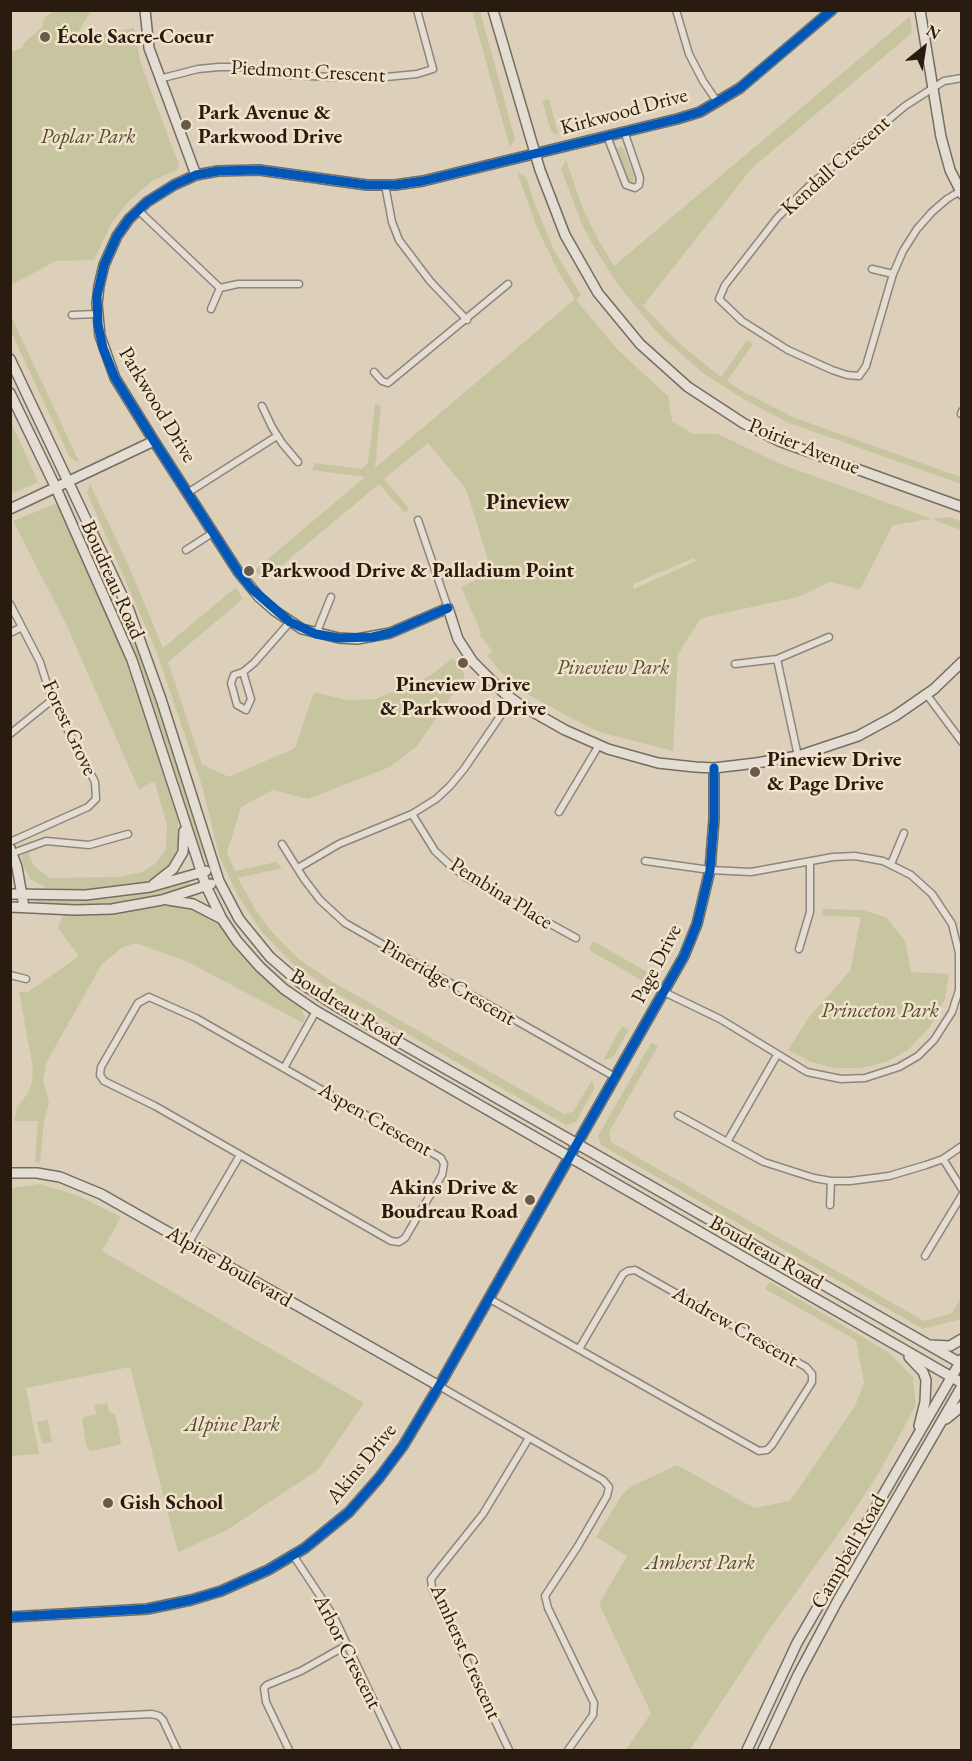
<!DOCTYPE html>
<html>
<head>
<meta charset="utf-8">
<style>
  body { margin:0 }
  #map { position:relative; width:972px; height:1761px; overflow:hidden; background:#dcd0bb; font-family:"EB Garamond",serif }
  canvas { display:block }
  .frame { position:absolute; inset:0; border:12px solid #291b10; pointer-events:none }
  .north { position:absolute; left:894px; top:18px; width:60px; height:60px; -webkit-text-stroke:4px #f1e2ca; paint-order:stroke; rotate:30deg; font-size:16px; font-weight:700; line-height:24px; text-align:center; color:#291b10 }
  .north::after { content:''; display:block; margin:auto; width:21px; height:27px; background:#291b10; clip-path:polygon(50% 0,100% 100%,50% 72%,0 100%) }
</style>
</head>
<body>
<div id="map">
<canvas width="972" height="1761"></canvas>
<div class="frame"></div>
<div class="north">N</div>
</div>
<script>
const g = document.querySelector('canvas').getContext('2d');
g.lineJoin = 'round';
function fillPath(path, color) { g.fillStyle = color; g.fill(path, 'evenodd'); }
const poly = rows => new Path2D(rows.map(r => 'M' + r).join(''));
function trace(path, color, width, dash) { g.strokeStyle = color; g.lineWidth = width; g.lineCap = dash ? 'butt' : 'round'; g.setLineDash(dash || []); g.stroke(path); }
function write(font, color, halo, rows, align = 'center') {
  g.font = font + ' "EB Garamond",serif'; g.lineWidth = 5; g.setLineDash([]); g.textBaseline = 'middle'; g.strokeStyle = halo; g.fillStyle = color; for (const [text, x, y, turn = 0] of rows) {
    g.save(); g.translate(x, y); g.rotate((+turn || 0) * Math.PI / 180); g.textAlign = isNaN(turn) ? turn : align; if (halo) g.strokeText(text, 0, 0); g.fillText(text, 0, 0); g.restore();
  }
}
const green = poly([
  [54,11,91,11,74,39,134,28,141,64,179,165,177,170,152,181,128,202,111,224,94,260,56,261,11,285,11,52,22,48,24,43,42,27,44,18],
  [472,11,480,11,515,139,510,148],
  [910,16,912,33,752,168,643,306,680,344,721,377,747,340,753,344,727,381,744,392,795,418,961,477,961,484,789,423,745,400,703,373,665,340,648,322,617,283,594,247,581,222,561,169,566,160,583,209,599,241,614,266],
  [549,99,559,136,551,131,542,101],
  [620,146,624,149,635,178,633,183,629,181,617,150],
  [517,172,526,177,534,202,554,250,581,295,576,300,618,350,668,396,672,421,693,434,718,434,778,463,932,519,949,517,961,521,961,530,932,519,893,525,860,589,830,582,798,597,701,618,678,654,673,751,599,732,571,718,525,693,500,671,487,655,493,652,479,634,481,632,461,587,492,572,466,489,428,443,384,479,409,508,405,513,379,484,263,581,255,570,365,477,312,470,315,463,361,469,368,463,375,404,381,406,375,468,575,299,559,273,537,228],
  [694,558,696,561,634,589,633,584],
  [11,316,63,427,79,462,70,458,11,332],
  [11,422,38,482,11,494,10,494],
  [90,484,127,562,163,648,236,587,243,599,168,662,202,764,229,777,295,748,314,692,347,700,376,699,431,675,453,658,464,673,464,678,417,746,390,767,308,799,273,790,241,807,227,853,235,871,276,862,282,868,238,878,256,911,273,933,300,960,333,982,564,1114,573,1112,592,1080,594,1089,576,1122,566,1125,329,989,292,963,261,931,237,894,219,856,203,789,157,653,87,493],
  [55,504,60,509,102,600,140,696,178,820,178,846,170,866,150,881,139,885,94,890,47,888,30,879,20,859,24,854,28,853,34,866,50,878,118,877,142,872,156,863,166,849,167,826,155,783,152,782,139,790,67,626,13,521],
  [101,573,103,573,123,611,158,703,202,849,203,863,200,861,169,754,145,683],
  [183,883,191,883,192,885,159,895,100,905,82,906,38,902,31,899,106,899,136,895],
  [178,904,194,907,217,922,253,967,301,1008,305,1018,303,1023,188,962,136,943,123,947,102,964,46,1063,43,1081,49,1103,44,1122,40,1163,35,1162,38,1121,14,1121,17,1108,28,1093,32,1082,33,1068,19,992,28,992,79,956,58,928,63,914,96,915],
  [823,909,862,910,886,917,905,941,911,972,949,974,945,999,930,1027,908,1050,886,1062,861,1068,835,1068,811,1062,788,1050,809,1017,850,971,861,917,822,916],
  [593,941,658,978,653,987,589,950],
  [622,1026,629,1030,613,1057,603,1060],
  [651,1043,658,1046,609,1132,611,1142,924,1321,952,1313,961,1298,961,1319,923,1329,601,1145,598,1136],
  [40,1184,79,1196,121,1217,102,1251,364,1403,318,1470,227,1530,178,1552,130,1367,26,1388,39,1454,11,1456,10,1321,13,1320,10,1310,11,1188],
  [770,1282,888,1352,914,1378,913,1382,916,1405,880,1471,846,1523,766,1634,690,1750,626,1750,651,1713,599,1604,627,1556,596,1537,622,1495,630,1487,677,1465,754,1508,790,1501,855,1406,864,1383,856,1340,765,1289],
  [108,1403,109,1412,115,1414,121,1442,119,1445,91,1451,87,1448,82,1421,84,1417,98,1414,96,1413,94,1405],
  [48,1420,52,1442,42,1444,37,1422]
]);
const street = poly([
  [676,10,689,54,703,81,718,103],
  [962,78,944,81,905,106,809,186,778,217,725,285,719,299,742,321,788,350,832,370,847,375,859,376,866,366,893,274,903,251,917,229,932,212,947,199,962,190],
  [159,79,198,69,219,67,240,67,290,75,331,77,386,77,417,74,433,69,417,10],
  [607,136,626,185,635,188,639,185,640,178,624,131],
  [385,185,392,222,399,240,430,281,467,320],
  [138,210,220,288],
  [872,269,893,274],
  [220,288,238,284,299,284],
  [211,309,220,288],
  [72,315,97,314],
  [374,372,382,381,388,383,508,284],
  [262,406,272,427,282,443,298,462],
  [961,414,962,411],
  [189,492,277,436],
  [418,520,448,608],
  [186,550,214,532],
  [10,604,40,662,52,700,95,782,96,799,88,807,10,842],
  [10,633,22,627],
  [316,634,331,597],
  [777,659,798,756],
  [735,664,777,659,829,637],
  [243,672,251,699,246,710,237,705,231,683,234,675,243,672,254,663,290,622],
  [927,695,962,742],
  [10,734,52,700],
  [559,812,599,745],
  [412,814,435,851,451,866,469,879,576,938],
  [282,844,304,879,320,900,345,923,615,1077],
  [13,853,46,841,89,845,128,834],
  [645,861,710,870,751,872,833,857,855,856,883,861,911,875,932,894,952,924,959,953,959,990,952,1012,934,1040,918,1056,899,1067,865,1078,841,1079,807,1072,720,1019,664,992],
  [891,864,904,833],
  [298,868,339,844,412,814,436,799,450,786,464,769,512,699],
  [799,949,810,912,810,862],
  [10,975,26,979],
  [149,997,196,1018,441,1158,444,1164,442,1175,405,1238,399,1242,391,1241,155,1106,104,1081,100,1075,101,1067,138,1003,149,997],
  [777,1055,727,1142,764,1162,814,1178,831,1181,850,1181,889,1176,926,1165,943,1159,962,1146],
  [284,1068,316,1011],
  [678,1115,727,1142],
  [943,1159,962,1189],
  [830,1205,831,1181],
  [188,1244,240,1155],
  [925,1256,962,1195],
  [488,1298,759,1451,767,1450,772,1445,812,1382,812,1374,806,1367,635,1270,628,1271,623,1274,579,1349],
  [439,1386,603,1480,609,1487,607,1496,578,1546,545,1596,548,1608,594,1703,593,1715,568,1750],
  [293,1555,334,1617,397,1750],
  [10,1721,152,1714,159,1716,163,1720,177,1750],
  [289,1750,266,1702,264,1688,267,1685,301,1671,347,1645],
  [509,1750,432,1588,431,1579,483,1514,529,1438]
]);
const secondary = poly([
  [145,10,149,48,196,175],
  [493,10,540,170,565,235,598,293,640,344,688,387,743,423,779,441,962,507],
  [832,10,740,88,700,112,677,119,423,181,395,185,367,185,259,170,218,171,196,175,174,185,147,202,129,219,117,236,104,265,99,286,97,304,100,336,115,378,154,441,239,573,259,597,275,611,302,629,339,638,357,639,390,633,448,608,458,639,473,662,504,693,519,704,565,730,608,749,658,763,695,767,714,768,756,763,798,756,858,736,895,716,934,689,962,662],
  [920,10,941,137,950,170,962,194],
  [10,359,129,610,161,699,219,881,239,919,270,957,299,982,336,1006,962,1364],
  [10,393,56,488,132,660,206,886,222,919,237,941,260,967,284,989,316,1011,962,1383],
  [10,509,154,441],
  [10,848,17,867,24,907],
  [154,884,173,869,183,852,184,831],
  [10,894,86,895,150,887,206,871],
  [168,900,193,904,222,919],
  [10,907,75,910,112,909,162,900,211,884],
  [10,1173,37,1173,60,1177,101,1194,439,1386],
  [930,1345,950,1346,962,1339],
  [909,1357,923,1372,926,1380,925,1402,919,1426],
  [946,1419,962,1406],
  [10,1617,147,1609,191,1600,221,1591,268,1570,305,1548,349,1512,379,1478,403,1446,439,1386,684,956,697,924,710,870,714,819,714,768],
  [747,1750,797,1643,962,1359],
  [763,1750,798,1675,838,1600,962,1386]
]);
const cycleway = poly([
  [448,608,390,633,373,637,339,638,316,634,290,622,252,589,239,573,154,441,115,378,103,348,98,325,97,296,104,265,117,236,129,219,147,202,174,185,196,175,218,171,259,170,367,185,395,185,423,181,677,119,700,112,740,88,832,10],
  [10,1617,147,1609,191,1600,221,1591,268,1570,305,1548,349,1512,379,1478,403,1446,439,1386,684,956,697,924,710,870,714,819,714,768]
]);
const markers = [
  [45,37,6,"#685a4c"],
  [186,125,6,"#685a4c"],
  [249,571,6,"#685a4c"],
  [463,663,6,"#685a4c"],
  [755,772,6,"#685a4c"],
  [530,1200,6,"#685a4c"],
  [108,1503,6,"#685a4c"]
];
const poiNames = [
  ["École Sacre-Coeur",57,37],
  ["Park Avenue &",198,113],
  ["Parkwood Drive",198,137],
  ["Parkwood Drive & Palladium Point",261,571],
  ["Pineview Drive",463,685,"center"],
  ["& Parkwood Drive",463,709,"center"],
  ["Pineview Drive",767,760],
  ["& Page Drive",767,784],
  ["Akins Drive &",518,1188,"right"],
  ["Boudreau Road",518,1212,"right"],
  ["Gish School",120,1503]
];
const streetNames = [
  ["Piedmont Crescent",308,72,3],
  ["Kirkwood Drive",624,112,-15],
  ["Kendall Crescent",836,166,-42],
  ["Parkwood Drive",157,405,59],
  ["Poirier Avenue",804,447,22],
  ["Boudreau Road",112,580,66],
  ["Forest Grove",69,728,65],
  ["Pembina Place",501,894,32],
  ["Page Drive",657,964,-63],
  ["Pineridge Crescent",448,983,30],
  ["Boudreau Road",346,1008,32],
  ["Aspen Crescent",375,1120,30],
  ["Boudreau Road",766,1253,30],
  ["Alpine Boulevard",229,1267,30],
  ["Andrew Crescent",735,1327,30],
  ["Akins Drive",362,1464,-51],
  ["Campbell Road",849,1552,-60],
  ["Arbor Crescent",347,1652,63],
  ["Amherst Crescent",465,1652,66]
];
const parkNames = [
  ["Poplar Park",88,137],
  ["Pineview Park",613,668],
  ["Princeton Park",880,1011],
  ["Alpine Park",232,1425],
  ["Amherst Park",700,1563]
];
const neighbourhoodNames = [
  ["Pineview",528,503]
];
fillPath(green, '#c7c5a0');
trace(street, '#8e8679', 9);
trace(secondary, '#756d61', 12);
trace(street, '#e3ddd3', 6);
trace(secondary, '#e3ddd3', 9);
trace(cycleway, '#0057b8', 9);
for (const [x, y, r, color] of markers) { const dot = new Path2D(); dot.arc(x, y, r, 0, 2 * Math.PI); g.fillStyle = color; g.fill(dot); trace(dot, '#f1e2ca', 2); }
write('bold 21px', '#291b10', '#f1e2ca', poiNames, 'left');
write('21px', '#291b10', '#f1e2ca', streetNames);
write('italic 21px', '#534b35', '#f1e2ca', parkNames);
write('bold 22px', '#291b10', '#f1e2ca', neighbourhoodNames);
</script>
</body>
</html>
